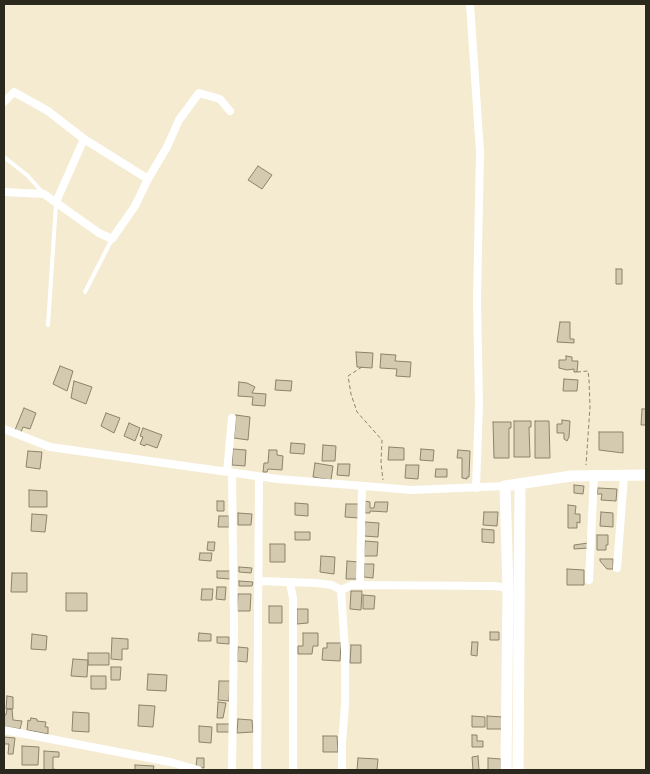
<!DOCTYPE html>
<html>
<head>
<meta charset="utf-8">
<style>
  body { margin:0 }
  #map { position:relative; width:650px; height:774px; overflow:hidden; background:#f4ebd0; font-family:"Varela Round",sans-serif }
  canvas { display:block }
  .frame { position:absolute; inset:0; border:5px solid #2b281e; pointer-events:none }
</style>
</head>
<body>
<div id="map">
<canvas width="650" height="774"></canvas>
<div class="frame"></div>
</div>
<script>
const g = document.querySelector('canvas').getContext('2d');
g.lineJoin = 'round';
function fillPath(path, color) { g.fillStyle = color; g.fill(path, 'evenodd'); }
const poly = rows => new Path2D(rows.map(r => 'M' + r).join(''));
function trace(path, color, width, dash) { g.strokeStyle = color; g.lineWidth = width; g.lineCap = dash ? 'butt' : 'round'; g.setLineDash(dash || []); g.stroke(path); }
const building = poly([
  [258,166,272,175,262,189,248,180,258,166],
  [616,269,622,269,622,284,616,284,616,269],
  [560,322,570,322,570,339,574,339,574,343,557,342,560,322],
  [356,352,373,353,372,368,357,367,356,352],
  [381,354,396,355,395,361,411,362,410,377,396,376,397,369,380,368,381,354],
  [566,356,572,357,572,361,578,361,577,372,574,372,574,369,567,370,559,368,559,360,566,360,566,356],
  [60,366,73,371,67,391,53,384,60,366],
  [564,379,578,380,577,391,563,391,564,379],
  [276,380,292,381,291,391,275,390,276,380],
  [74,381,92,387,86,404,71,398,74,381],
  [239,382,247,383,255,387,252,393,266,394,265,406,252,405,253,397,238,396,239,382],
  [24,408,36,413,30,429,23,427,21,432,15,430,24,408],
  [642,409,646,409,646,425,641,425,642,409],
  [106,413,120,418,114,433,101,426,106,413],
  [236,415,250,417,248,440,234,438,236,415],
  [562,420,570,421,569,437,567,441,564,439,564,433,557,433,557,424,562,424,562,420],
  [514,421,531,421,531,427,529,427,530,457,514,457,514,421],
  [535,421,549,421,550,458,535,458,535,421],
  [493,422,511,422,511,428,509,428,509,458,494,458,493,422],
  [129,423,140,428,135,441,124,436,129,423],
  [143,428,162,435,157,448,146,444,145,446,140,444,143,437,140,436,143,428],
  [599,432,623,432,623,453,599,450,599,432],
  [291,443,305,444,304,454,290,453,291,443],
  [323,445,336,446,335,461,322,461,323,445],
  [389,447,404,448,404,460,388,460,389,447],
  [233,449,246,450,245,466,232,465,233,449],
  [421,449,434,450,433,461,420,460,421,449],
  [269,450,277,450,277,455,283,456,282,470,268,469,267,472,263,472,264,463,268,463,269,450],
  [458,450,470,451,469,477,467,477,467,479,462,478,462,458,457,458,458,450],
  [28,451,42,452,40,469,26,467,28,451],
  [315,463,333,466,331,480,313,477,315,463],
  [338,464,350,464,349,476,337,475,338,464],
  [406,465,419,465,418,479,405,478,406,465],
  [436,469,447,469,447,477,435,477,436,469],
  [574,485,584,486,583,494,574,493,574,485],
  [598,488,617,489,616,501,601,500,602,494,597,494,598,488],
  [29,490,47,491,47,507,29,507,29,490],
  [217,501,224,501,224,511,217,511,217,501],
  [365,501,370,502,370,508,374,508,375,502,388,502,387,512,370,511,370,513,365,513,365,501],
  [295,503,308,504,308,516,295,515,295,503],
  [346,504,360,504,359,518,345,517,346,504],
  [568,505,576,506,575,514,580,514,580,523,577,522,577,528,568,528,568,505],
  [484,512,498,512,497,526,483,525,484,512],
  [601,512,613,513,613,527,600,526,601,512],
  [238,513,252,514,251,525,238,525,238,513],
  [32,514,47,515,45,532,31,531,32,514],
  [219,516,229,516,229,527,218,527,219,516],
  [365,522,379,523,378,537,364,536,365,522],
  [482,529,494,530,494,543,482,542,482,529],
  [295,532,310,532,310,540,295,540,295,532],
  [597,535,608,535,608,545,606,545,606,550,597,550,597,535],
  [365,541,378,542,377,556,364,556,365,541],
  [208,542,215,542,214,551,207,550,208,542],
  [588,543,589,548,574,549,574,545,588,543],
  [270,544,285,544,285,562,270,562,270,544],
  [200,553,212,553,211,561,199,560,200,553],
  [321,556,335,557,334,574,320,572,321,556],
  [600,559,613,559,613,569,607,569,600,561,600,559],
  [347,561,359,562,359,579,346,579,347,561],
  [364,564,374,564,373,578,364,577,364,564],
  [239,567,252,568,251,573,239,572,239,567],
  [567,569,584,570,584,585,567,585,567,569],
  [217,571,230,571,230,579,217,578,217,571],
  [12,573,27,573,27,592,11,592,12,573],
  [239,581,253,582,252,586,239,586,239,581],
  [217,587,226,587,225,600,216,599,217,587],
  [202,589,213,589,212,600,201,600,202,589],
  [351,591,362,591,361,610,350,609,351,591],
  [66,593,87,593,87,611,66,611,66,593],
  [238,594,251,594,250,611,237,611,238,594],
  [363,595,375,596,374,609,363,609,363,595],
  [269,606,282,606,282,623,269,623,269,606],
  [297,609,308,609,308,623,297,624,297,609],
  [490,632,499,632,499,640,490,640,490,632],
  [199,633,211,634,211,641,198,641,199,633],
  [303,633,318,633,318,646,313,646,312,654,298,654,298,646,303,646,303,633],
  [32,634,47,636,46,650,31,649,32,634],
  [217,637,229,637,229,644,217,643,217,637],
  [112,638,128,639,128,649,122,649,122,660,111,659,112,638],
  [472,642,478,642,477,656,471,655,472,642],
  [327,643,341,643,340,661,322,660,323,648,327,648,327,643],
  [351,645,361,645,361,663,350,663,351,645],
  [238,647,248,648,247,662,237,661,238,647],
  [88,653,109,653,109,665,88,665,88,653],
  [73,659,88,660,87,677,71,676,73,659],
  [111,667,121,667,120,680,111,680,111,667],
  [148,674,167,675,166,691,147,690,148,674],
  [91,676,106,676,106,689,91,689,91,676],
  [219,681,230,681,229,701,218,700,219,681],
  [7,696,13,697,13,709,6,709,7,696],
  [218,702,226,703,223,718,217,718,218,702],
  [139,705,155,706,153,727,138,726,139,705],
  [7,709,12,709,13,720,22,721,20,729,4,726,4,715,6,715,7,709],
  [73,712,89,713,89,732,72,731,73,712],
  [472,716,485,717,485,727,472,727,472,716],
  [487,716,503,717,503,729,487,729,487,716],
  [31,718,37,719,37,721,46,722,45,727,48,727,48,734,27,730,28,720,30,721,31,718],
  [238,719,252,720,253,732,237,733,238,719],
  [217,724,231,724,231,732,217,732,217,724],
  [199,726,212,727,211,743,199,742,199,726],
  [472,735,477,735,477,741,483,741,483,747,472,747,472,735],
  [323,736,337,736,338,752,323,752,323,736],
  [4,737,15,738,13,754,8,754,9,744,4,744,4,737],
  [22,746,39,747,38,765,22,765,22,746],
  [44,751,59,752,59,757,53,757,53,769,59,770,44,770,44,751],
  [478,756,479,770,473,770,472,757,478,756],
  [197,758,204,758,204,768,196,767,197,758],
  [358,758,378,759,377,770,357,770,358,758],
  [488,758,501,759,501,770,488,770,488,758],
  [135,765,154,766,153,770,135,770,135,765]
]);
const path = poly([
  [362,367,348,376,351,394,357,412,382,440,381,463,383,480],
  [577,372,588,371,589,380,590,407,586,465]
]);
const lane = poly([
  [4,157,27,175,44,194],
  [85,292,112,239],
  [48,325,56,204]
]);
const street = poly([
  [470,4,480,152,477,301,479,404,476,488],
  [4,102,14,92,48,111,84,139,148,179,167,147,179,120,199,93,220,99,230,111],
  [4,192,44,194,99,233,112,239,135,206,148,179],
  [56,202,84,139],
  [4,429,50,447,278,479,412,490,505,486],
  [227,472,232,418],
  [232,473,234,627,232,770],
  [617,568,624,476],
  [589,580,594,476],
  [258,581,316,583,332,585,341,590,345,650,345,705,342,743,342,770],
  [290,583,293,598,293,770],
  [360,585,362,486],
  [341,590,352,585,493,586,502,587,508,590],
  [4,730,170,762,198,770],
  [257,770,259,477]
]);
const secondary = poly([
  [506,770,508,588,505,486,571,476,646,475],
  [518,770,520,484]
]);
fillPath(building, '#d4cab0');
trace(building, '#8c836b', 1);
trace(path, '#8b8573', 1, [4, 2.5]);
trace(lane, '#fff', 4);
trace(street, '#fff', 8);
trace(secondary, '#fff', 11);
</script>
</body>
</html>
